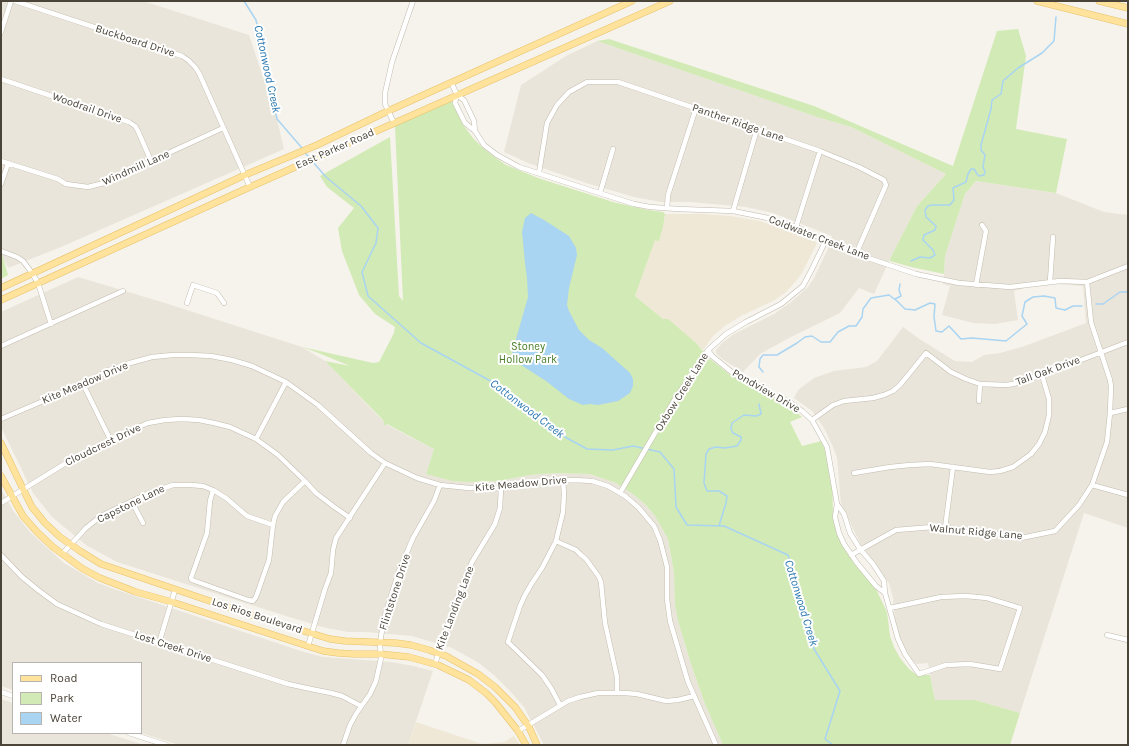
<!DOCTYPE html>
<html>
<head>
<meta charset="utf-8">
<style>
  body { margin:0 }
  #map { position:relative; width:1129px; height:746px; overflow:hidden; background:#f6f3ec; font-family:Karla,sans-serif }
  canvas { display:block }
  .frame { position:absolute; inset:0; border:2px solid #4b4439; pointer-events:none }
  .legend { position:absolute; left:12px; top:662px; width:130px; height:72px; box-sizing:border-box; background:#fff; border:1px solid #b7b4b0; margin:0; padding:5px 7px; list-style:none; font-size:12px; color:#4b4439 }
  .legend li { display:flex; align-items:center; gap:8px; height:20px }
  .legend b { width:20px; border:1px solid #b7b4b0 }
</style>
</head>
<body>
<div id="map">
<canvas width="1129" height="746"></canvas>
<div class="frame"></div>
<ul class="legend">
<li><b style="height:5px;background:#ffe39c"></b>Road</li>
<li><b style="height:11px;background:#d2eab5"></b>Park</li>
<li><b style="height:11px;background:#a9d4f2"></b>Water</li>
</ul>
</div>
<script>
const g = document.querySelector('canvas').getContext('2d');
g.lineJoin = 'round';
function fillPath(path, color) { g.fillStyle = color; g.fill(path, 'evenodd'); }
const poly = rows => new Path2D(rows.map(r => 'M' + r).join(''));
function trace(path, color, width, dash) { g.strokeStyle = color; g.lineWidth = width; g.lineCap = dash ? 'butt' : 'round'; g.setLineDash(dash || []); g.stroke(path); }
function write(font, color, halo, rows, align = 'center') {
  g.font = font + ' Karla,sans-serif'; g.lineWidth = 4; g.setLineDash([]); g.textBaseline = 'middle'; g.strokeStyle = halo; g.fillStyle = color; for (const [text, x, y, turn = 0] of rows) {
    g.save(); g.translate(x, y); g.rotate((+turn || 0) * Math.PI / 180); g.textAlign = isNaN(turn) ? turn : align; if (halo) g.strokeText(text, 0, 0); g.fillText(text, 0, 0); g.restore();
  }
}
const residential = poly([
  [2,1,143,1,249,35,277,119,284,149,61,247,8,268,1,254,1,6],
  [597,41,817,117,851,127,946,174,917,206,890,259,874,294,859,288,840,313,789,338,760,354,743,372,722,359,716,353,716,350,722,343,734,334,774,314,791,302,808,287,814,278,827,251,832,236,773,213,746,207,690,202,661,202,634,197,586,183,528,163,504,152,521,85,566,56],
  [976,181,1056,193,1104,212,1128,215,1128,528,1084,513,1020,713,975,700,935,700,928,663,917,664,911,661,896,633,893,598,889,583,860,543,841,504,837,458,833,447,824,428,812,411,794,398,798,390,814,378,834,371,866,367,877,361,903,327,921,340,955,361,972,362,984,355,1000,353,1022,347,1086,323,1083,286,1043,283,1014,291,1018,320,995,324,973,323,942,315,950,286,943,284,944,274,945,256,965,194],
  [78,277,165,303,302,347,325,361,387,425,434,449,426,474,452,481,467,482,499,481,529,475,556,473,590,474,616,483,634,495,646,505,655,516,668,539,674,573,675,605,678,621,691,664,705,704,723,745,544,745,524,707,509,690,495,676,479,663,452,648,412,636,366,632,348,632,326,628,286,616,117,562,86,545,52,517,33,493,1,427,1,312],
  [1,489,14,512,30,532,64,563,98,583,114,589,304,652,323,657,391,662,414,666,433,671,408,745,179,745,141,733,141,663,13,663,13,690,1,686],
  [1,699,13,703,13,733,106,733,144,745,1,745]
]);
const education = poly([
  [665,214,704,214,730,216,760,221,798,233,816,242,817,243,802,273,796,281,786,292,775,300,741,316,725,326,713,336,703,350,696,343,663,319,635,296,655,239,659,240,663,227],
  [416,722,482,744,504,742,514,736,520,745,408,745]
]);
const green = poly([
  [1018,29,1026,56,1016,129,1067,139,1056,193,976,181,965,194,945,256,944,274,911,267,890,261,890,259,917,206,946,174,851,127,817,117,597,41,609,39,814,106,953,166,997,31],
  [451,101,464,126,473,138,483,148,496,158,506,165,538,178,613,202,648,210,663,212,665,214,663,227,659,241,655,240,635,296,663,319,668,319,696,343,710,359,729,374,747,385,786,404,802,417,790,422,802,446,821,441,826,452,832,470,833,516,837,532,844,548,854,563,875,587,887,612,890,636,894,647,900,658,909,669,917,675,930,675,935,700,975,700,1020,713,1010,745,723,745,705,704,691,664,678,621,675,605,674,573,668,539,655,516,646,505,634,495,616,483,590,474,556,473,529,475,499,481,467,482,452,481,426,474,434,449,387,424,385,426,383,420,325,361,350,366,316,352,302,347,373,363,379,362,394,333,395,327,375,314,359,295,342,251,338,228,354,208,327,187,320,176,390,137,399,296,403,301,395,126],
  [1,254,2,254,8,275,1,279]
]);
const water = poly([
  [531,213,544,220,569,236,576,248,577,255,569,288,567,305,569,311,579,330,589,340,602,348,630,373,633,379,633,386,630,393,618,401,598,405,590,404,583,405,569,399,546,381,521,365,516,359,512,353,528,297,527,278,525,263,522,232,525,218]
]);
const stream = poly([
  [244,1,256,20,277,119,302,148],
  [305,153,311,159],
  [313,162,326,177,361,206,378,228,376,243,362,272,368,296,421,343,496,384,565,437,587,449,613,450,633,446,660,452,674,469,676,507,687,525,724,526,788,555,814,649,840,691,825,739,833,745],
  [911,261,920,257,930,258,935,255,933,250,923,240,924,235,935,230,936,226,926,217,925,210,928,206,932,205,950,205,954,200,953,188,966,182,968,174,971,169,974,169,977,174,979,176,984,175,985,172,983,167,985,155,981,150,981,145,991,109,992,100,1001,94,1003,81,1018,68,1042,53,1054,41,1056,17],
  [895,299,901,296,899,290,900,284],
  [1096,304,1103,304,1120,292,1128,292],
  [763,372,759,367,760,359,763,355,777,355,797,343,805,337,812,336,821,342,830,342,838,332,849,326,856,326,862,317,863,309,871,298,889,295,897,301,905,309,915,310,930,303,935,304,934,317,936,331,942,332,949,326,961,339,972,338,1006,341,1027,324,1022,316,1025,302,1033,297,1044,296,1055,298,1056,308,1065,310,1073,306,1082,306],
  [719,526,726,503,727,496,719,491,707,491,704,483,706,454,709,449,716,447,725,448,737,446,741,440,741,437,733,433,731,429,732,423,744,415,756,416,761,414,759,404]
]);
const minor = poly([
  [15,1,182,56,188,60,195,67,199,73,250,187],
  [1,32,11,1],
  [1,79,129,122,135,126,138,131,151,161],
  [451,82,457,95,464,100,474,121,475,131,465,123,455,103,457,95],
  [394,123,385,104,385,93,392,62,413,1],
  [475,131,484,145,497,155,519,167,596,192,634,204,650,207,678,209,733,211,768,218,796,227,856,254,916,274,959,283,1010,287,1060,281,1087,282,1128,266],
  [1,161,58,179,66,184,88,187,108,182,151,161,223,128],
  [539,173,547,123,557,105,569,92,587,82,618,82,639,89,820,151,859,167,884,180,886,185,856,254],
  [1,184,8,164],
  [600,193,613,149],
  [667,208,668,195,696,108],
  [733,211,757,129],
  [796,227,820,151],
  [1,251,17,257,23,261,32,273,38,283,51,324],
  [1050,282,1053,237],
  [976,285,986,231,982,225],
  [187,303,193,285,217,293,224,303],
  [1,346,123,291],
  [708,350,712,356,734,374,752,384,775,395,791,403,802,411,812,420,827,447,837,504],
  [83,384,111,441],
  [979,401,980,384],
  [1110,413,1128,409],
  [1,419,83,384,109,370,130,363,152,357,173,355,191,355,211,356,232,360,252,366,286,382,318,405,371,453,385,463,417,478,440,485,469,488,501,488,540,481,575,480,592,481,608,486,625,496,638,507,654,526,660,540,665,559,667,567,667,599,670,621,688,682,716,745],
  [812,420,833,405,844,401,873,398,884,395,893,391,900,385,926,353,951,372,966,379,980,384,1006,385,1013,384,1042,375,1128,342],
  [256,439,286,382],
  [854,473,890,467,910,465,930,464,990,472,1000,471,1013,467,1031,454,1039,444,1045,432,1049,415,1049,399,1042,375],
  [1092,485,1128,495],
  [213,490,210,501,207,533,191,578,192,580,248,600,253,601,256,597,269,560,273,525,275,516,283,502,305,481],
  [620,493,675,399,708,350,726,334,746,322,781,304,803,286,812,269,826,240],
  [132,502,143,523],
  [1,503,74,458,111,441,134,429,148,423,165,420,182,419,199,420,214,423,230,427,256,439,278,455,305,481,316,493,333,506,350,518],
  [945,528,953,467],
  [556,541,576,550,580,554,586,559,599,577,601,582,605,623,617,677,617,692],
  [62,554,86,528,101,516,147,494,173,485,191,485,203,486,213,490,226,498,247,516,273,525],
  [1,555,22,577,38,590,57,604,101,624,288,684,311,689,331,693,342,696,361,706],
  [851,555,896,530,933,527,970,530,1021,538,1055,531,1079,505,1092,485,1107,442,1110,413,1111,386,1110,380,1091,322,1087,282],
  [885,593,876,586,857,563,844,544,839,533,835,517,837,504,844,514,850,533,860,549,873,564,884,581,885,593,898,639,905,654,919,674,946,665,970,664,1000,669,1020,608,987,598,966,596,941,597,890,608],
  [1107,635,1128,640],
  [159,643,175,590],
  [308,646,325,589,331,573,333,550,336,538,385,463],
  [435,664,447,627,467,573,472,562,495,524,500,508,501,488],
  [1,692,13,696],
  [560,705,551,688,542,675,508,642,520,606,525,595,532,583,542,568,556,541,563,512,564,494,563,480],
  [518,731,568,701,580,697,598,693,625,693,637,694,666,701,678,700,694,696],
  [129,733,166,745],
  [343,745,350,725,356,714,370,694,376,681,381,658,380,643,384,618,399,571,413,538,434,501,440,485]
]);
const major = poly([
  [1037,1,1128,24],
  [1099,1,1128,8],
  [1,288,245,175,317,145,388,111,632,1],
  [1,300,250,187,670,1],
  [1,443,23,489,32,507,45,523,60,537,80,551,101,564,251,615,330,639,345,641,396,643,411,645,429,650,446,656,478,674,495,687,515,707,529,727,537,745],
  [1,476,23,516,37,532,53,547,83,569,100,578,136,592,172,602,323,651,338,653,353,654,380,654,409,657,438,665,469,680,486,693,495,702,518,731,526,745]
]);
const streetNames = [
  ["Buckboard Drive",135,41,18],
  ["Woodrail Drive",87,108,19],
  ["Panther Ridge Lane",738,123,19],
  ["East Parker Road",335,149,-24],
  ["Windmill Lane",136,168,-24],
  ["Coldwater Creek Lane",819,238,21],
  ["Tall Oak Drive",1048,371,-20],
  ["Kite Meadow Drive",85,383,-23],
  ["Pondview Drive",766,391,30],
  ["Oxbow Creek Lane",682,392,-58],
  ["Cloudcrest Drive",103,445,-26],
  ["Kite Meadow Drive",521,484,-5],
  ["Capstone Lane",131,504,-26],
  ["Walnut Ridge Lane",976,532,5],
  ["Flintstone Drive",395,592,-72],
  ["Kite Landing Lane",455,608,-69],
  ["Los Rios Boulevard",257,616,18],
  ["Lost Creek Drive",173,647,18]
];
const parkNames = [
  ["Stoney",528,347],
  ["Hollow Park",528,360]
];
const waterNames = [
  ["Cottonwood Creek",267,69,78],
  ["Cottonwood Creek",527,409,37],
  ["Cottonwood Creek",801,603,73]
];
fillPath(residential, '#eae5da');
fillPath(education, '#efe8d6');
fillPath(green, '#d2eab5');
fillPath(water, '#a9d4f2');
trace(stream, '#a9d4f2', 1.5);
trace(minor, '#c2bbae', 5.5);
trace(major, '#e6c16a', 7);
trace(minor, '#fff', 4.5);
trace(major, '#ffe39c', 6);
write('11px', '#4b4439', '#fff', streetNames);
write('11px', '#4a7f2a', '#fff', parkNames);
write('italic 12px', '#2e7ab2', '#fff', waterNames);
</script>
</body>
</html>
